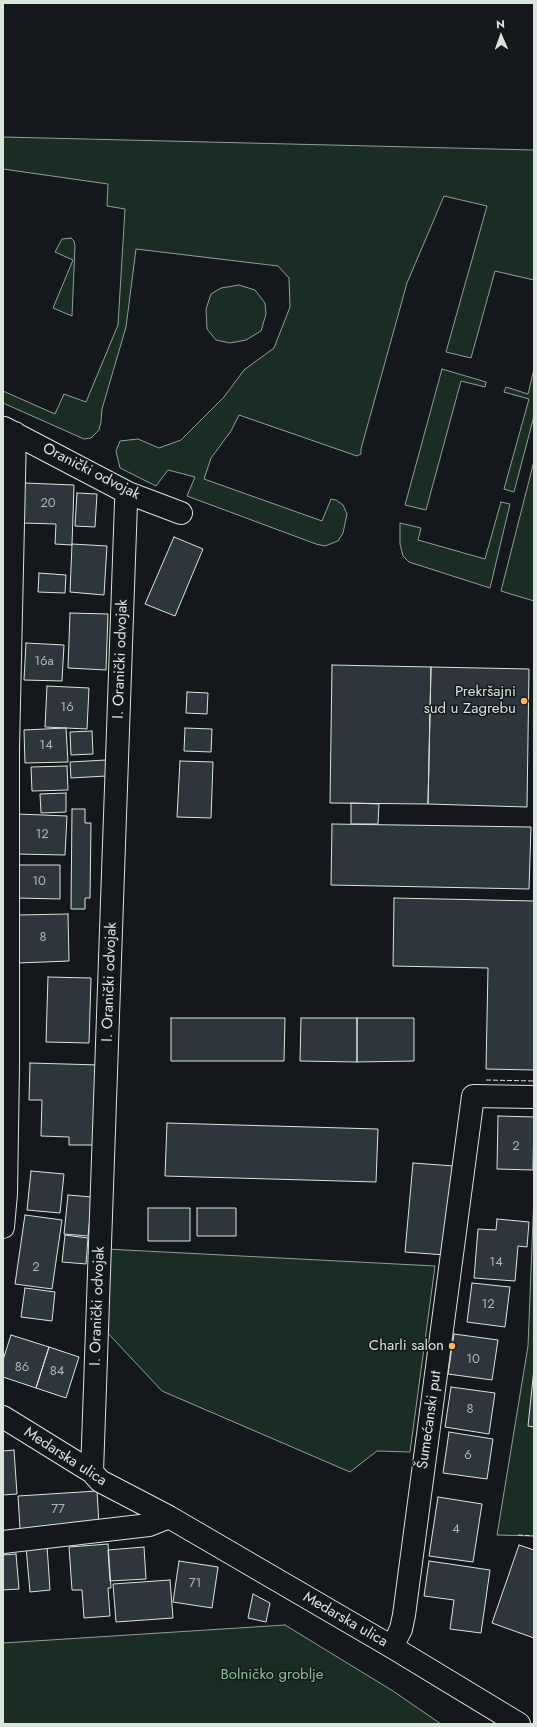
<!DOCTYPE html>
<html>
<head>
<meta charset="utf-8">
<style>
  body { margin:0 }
  #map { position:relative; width:537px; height:1727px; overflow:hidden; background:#14181c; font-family:Jost,sans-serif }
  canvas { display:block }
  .frame { position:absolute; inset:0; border:4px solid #d8e6dc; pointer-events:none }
  .north { position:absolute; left:481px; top:16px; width:40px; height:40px; -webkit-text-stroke:3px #14181c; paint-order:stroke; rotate:358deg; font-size:11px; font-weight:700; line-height:16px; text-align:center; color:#d8e6dc }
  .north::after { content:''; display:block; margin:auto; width:14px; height:18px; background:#d8e6dc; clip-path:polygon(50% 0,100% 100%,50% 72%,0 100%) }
</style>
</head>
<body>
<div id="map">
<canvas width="537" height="1727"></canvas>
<div class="frame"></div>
<div class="north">N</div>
</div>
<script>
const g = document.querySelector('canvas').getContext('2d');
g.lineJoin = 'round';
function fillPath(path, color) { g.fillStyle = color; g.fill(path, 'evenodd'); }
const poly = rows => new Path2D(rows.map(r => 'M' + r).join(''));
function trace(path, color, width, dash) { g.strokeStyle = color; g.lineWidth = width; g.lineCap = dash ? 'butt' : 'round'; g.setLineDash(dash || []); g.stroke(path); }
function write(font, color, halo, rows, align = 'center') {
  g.font = font + ' Jost,sans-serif'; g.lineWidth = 3; g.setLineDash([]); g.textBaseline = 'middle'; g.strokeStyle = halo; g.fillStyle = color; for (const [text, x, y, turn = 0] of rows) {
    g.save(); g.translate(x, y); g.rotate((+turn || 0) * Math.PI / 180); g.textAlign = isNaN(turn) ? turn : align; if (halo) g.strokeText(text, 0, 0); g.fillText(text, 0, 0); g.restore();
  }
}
const green = poly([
  [3,137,534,150,534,280,495,271,471,358,446,352,487,206,444,196,407,283,361,449,361,454,357,456,239,415,231,431,211,458,204,479,322,521,331,499,336,500,343,505,347,514,343,533,338,541,325,546,316,544,187,496,195,477,168,470,156,486,120,468,116,451,120,441,138,439,159,448,181,440,224,397,244,370,274,348,290,307,289,278,278,266,136,249,126,327,102,409,101,422,99,430,91,438,84,439,3,403,3,391,55,414,64,394,86,402,118,325,125,209,107,206,108,184,3,169,3,137],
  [71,238,74,241,75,246,72,316,53,308,73,260,55,252,62,239,71,238],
  [239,285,255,290,265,303,266,314,261,331,246,340,230,343,216,340,207,329,206,309,211,294,221,288,239,285],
  [442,369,486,382,485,387,461,381,426,510,405,505,442,369],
  [534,369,534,416,514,492,504,489,529,399,504,392,506,387,528,394,534,369],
  [534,461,534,601,501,591,534,461],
  [501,502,510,504,490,588,409,562,403,556,400,544,400,523,421,528,418,540,485,559,501,502],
  [534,1195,534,1536,497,1535,528,1346,534,1195],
  [106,1249,435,1266,410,1452,377,1451,350,1472,162,1391,104,1329,106,1249],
  [285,1625,393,1691,441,1724,3,1724,3,1643,285,1625]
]);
const building = poly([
  [24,483,74,485,72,545,55,544,56,524,22,523,24,483],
  [77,493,97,494,95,527,75,526,77,493],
  [174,537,203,549,175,616,145,604,174,537],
  [72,544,107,546,104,595,70,592,72,544],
  [39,573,66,575,65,593,38,592,39,573],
  [70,613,108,614,106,670,68,668,70,613],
  [26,643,64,645,62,681,24,680,26,643],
  [332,665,431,667,428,804,330,803,332,665],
  [431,667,529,669,527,807,428,804,431,667],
  [47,686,89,688,87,729,45,727,47,686],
  [187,692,208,693,207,714,186,713,187,692],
  [66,728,68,762,25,763,24,730,66,728],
  [185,728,212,729,211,752,184,751,185,728],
  [92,731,93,754,71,755,70,732,92,731],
  [106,760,106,776,71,778,70,762,106,760],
  [180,761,213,762,211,818,177,817,180,761],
  [67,766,68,790,32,791,31,767,67,766],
  [66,793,66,812,41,813,40,794,66,793],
  [351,803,379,804,378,824,351,824,351,803],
  [72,809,85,809,85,823,91,823,90,898,85,898,85,909,71,909,72,809],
  [18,814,67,816,65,855,17,854,18,814],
  [332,824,531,827,529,889,331,885,332,824],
  [18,865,60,865,60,899,17,898,18,865],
  [394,898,534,901,534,1070,486,1069,488,968,393,966,394,898],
  [68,914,69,961,19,963,18,915,68,914],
  [48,977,91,978,89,1043,46,1042,48,977],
  [171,1018,285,1018,284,1061,171,1061,171,1018],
  [301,1018,357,1018,357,1062,300,1061,301,1018],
  [357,1018,414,1018,414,1061,357,1062,357,1018],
  [30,1063,100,1065,98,1145,69,1145,69,1137,41,1136,42,1100,29,1100,30,1063],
  [498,1116,534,1117,533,1170,497,1169,498,1116],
  [167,1123,378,1129,376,1182,165,1176,167,1123],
  [413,1163,454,1166,445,1255,405,1252,413,1163],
  [31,1171,64,1174,60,1213,27,1210,31,1171],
  [68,1195,92,1197,88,1236,64,1234,68,1195],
  [148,1208,190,1208,190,1241,148,1241,148,1208],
  [197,1208,236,1208,236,1236,197,1236,197,1208],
  [25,1215,62,1220,52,1289,15,1284,25,1215],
  [497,1219,529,1222,527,1247,518,1246,515,1281,474,1278,478,1229,496,1230,497,1219],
  [65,1235,88,1238,86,1264,62,1262,65,1235],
  [472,1283,510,1287,505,1327,467,1322,472,1283],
  [25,1288,55,1292,52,1321,21,1317,25,1288],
  [454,1334,498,1340,492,1380,448,1374,454,1334],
  [11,1335,49,1347,36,1388,3,1377,3,1360,11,1335],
  [49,1347,79,1357,66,1398,36,1388,49,1347],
  [534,1369,534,1427,528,1426,534,1369],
  [451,1387,495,1393,489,1434,445,1427,451,1387],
  [449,1432,493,1439,487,1479,443,1473,449,1432],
  [14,1450,17,1494,3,1495,3,1451,14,1450],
  [97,1491,99,1525,20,1529,18,1496,97,1491],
  [438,1497,482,1504,473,1562,429,1556,438,1497],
  [108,1544,111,1588,108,1588,110,1616,84,1618,82,1590,72,1590,69,1547,108,1544],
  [519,1545,534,1550,534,1638,492,1623,519,1545],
  [47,1546,50,1590,30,1592,26,1547,47,1546],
  [144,1547,146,1579,110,1581,108,1550,144,1547],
  [16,1554,19,1589,3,1590,3,1555,16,1554],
  [179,1561,218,1567,212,1608,173,1602,179,1561],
  [429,1561,490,1570,481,1633,450,1629,454,1600,424,1596,429,1561],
  [170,1580,173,1618,116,1622,113,1584,170,1580],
  [253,1594,270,1603,266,1622,248,1618,253,1594]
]);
const minor = poly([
  [4,428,128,493,181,513],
  [3,1227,6,1194,8,1067,8,748,15,433],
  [3,1417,92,1472,100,1481,169,1517,392,1647,519,1724],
  [92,1472,126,502,128,493],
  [3,1542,149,1525,169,1517],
  [392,1647,401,1629,404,1615,473,1096,534,1097]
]);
const fence = poly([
  [486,1080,534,1081],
  [518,1535,534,1536]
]);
const markers = [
  [524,701,4,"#ffb74d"],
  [452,1346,4,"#ffb74d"]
];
const numberNames = [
  ["20",48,504],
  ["16a",44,662],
  ["16",67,708],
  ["14",46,746],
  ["12",42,835],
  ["10",39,882],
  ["8",43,938],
  ["2",516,1147],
  ["14",496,1263],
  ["2",36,1268],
  ["12",488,1305],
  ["10",473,1360],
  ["86",22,1368],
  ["84",57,1372],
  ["8",470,1410],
  ["6",468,1456],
  ["77",58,1510],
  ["4",456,1530],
  ["71",195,1584]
];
const streetNames = [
  ["Oranički odvojak",91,472,27],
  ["I. Oranički odvojak",121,659,-88],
  ["I. Oranički odvojak",110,982,-88],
  ["I. Oranički odvojak",98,1306,-88],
  ["Šumećanski put",430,1420,-82],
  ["Medarska ulica",65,1457,33],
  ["Medarska ulica",345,1620,30]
];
const poiNames = [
  ["Prekršajni",516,692],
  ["sud u Zagrebu",516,709],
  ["Charli salon",444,1346]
];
const parkNames = [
  ["Bolničko groblje",272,1675]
];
fillPath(green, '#1a2d24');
trace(green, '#939e99', 1);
fillPath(building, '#2c363c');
trace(building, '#d8e6dc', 1);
trace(minor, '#d8e6dc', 24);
trace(minor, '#14181c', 22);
trace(fence, '#d8e6dc', 1, [5, 2]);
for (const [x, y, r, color] of markers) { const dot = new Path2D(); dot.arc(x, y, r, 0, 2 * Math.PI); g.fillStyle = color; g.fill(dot); trace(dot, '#14181c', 1.5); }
write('13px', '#adbab4', null, numberNames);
write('15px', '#d8e6dc', '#14181c', streetNames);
write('15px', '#d8e6dc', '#14181c', poiNames, 'right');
write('15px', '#8ac095', '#14181c', parkNames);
</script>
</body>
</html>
